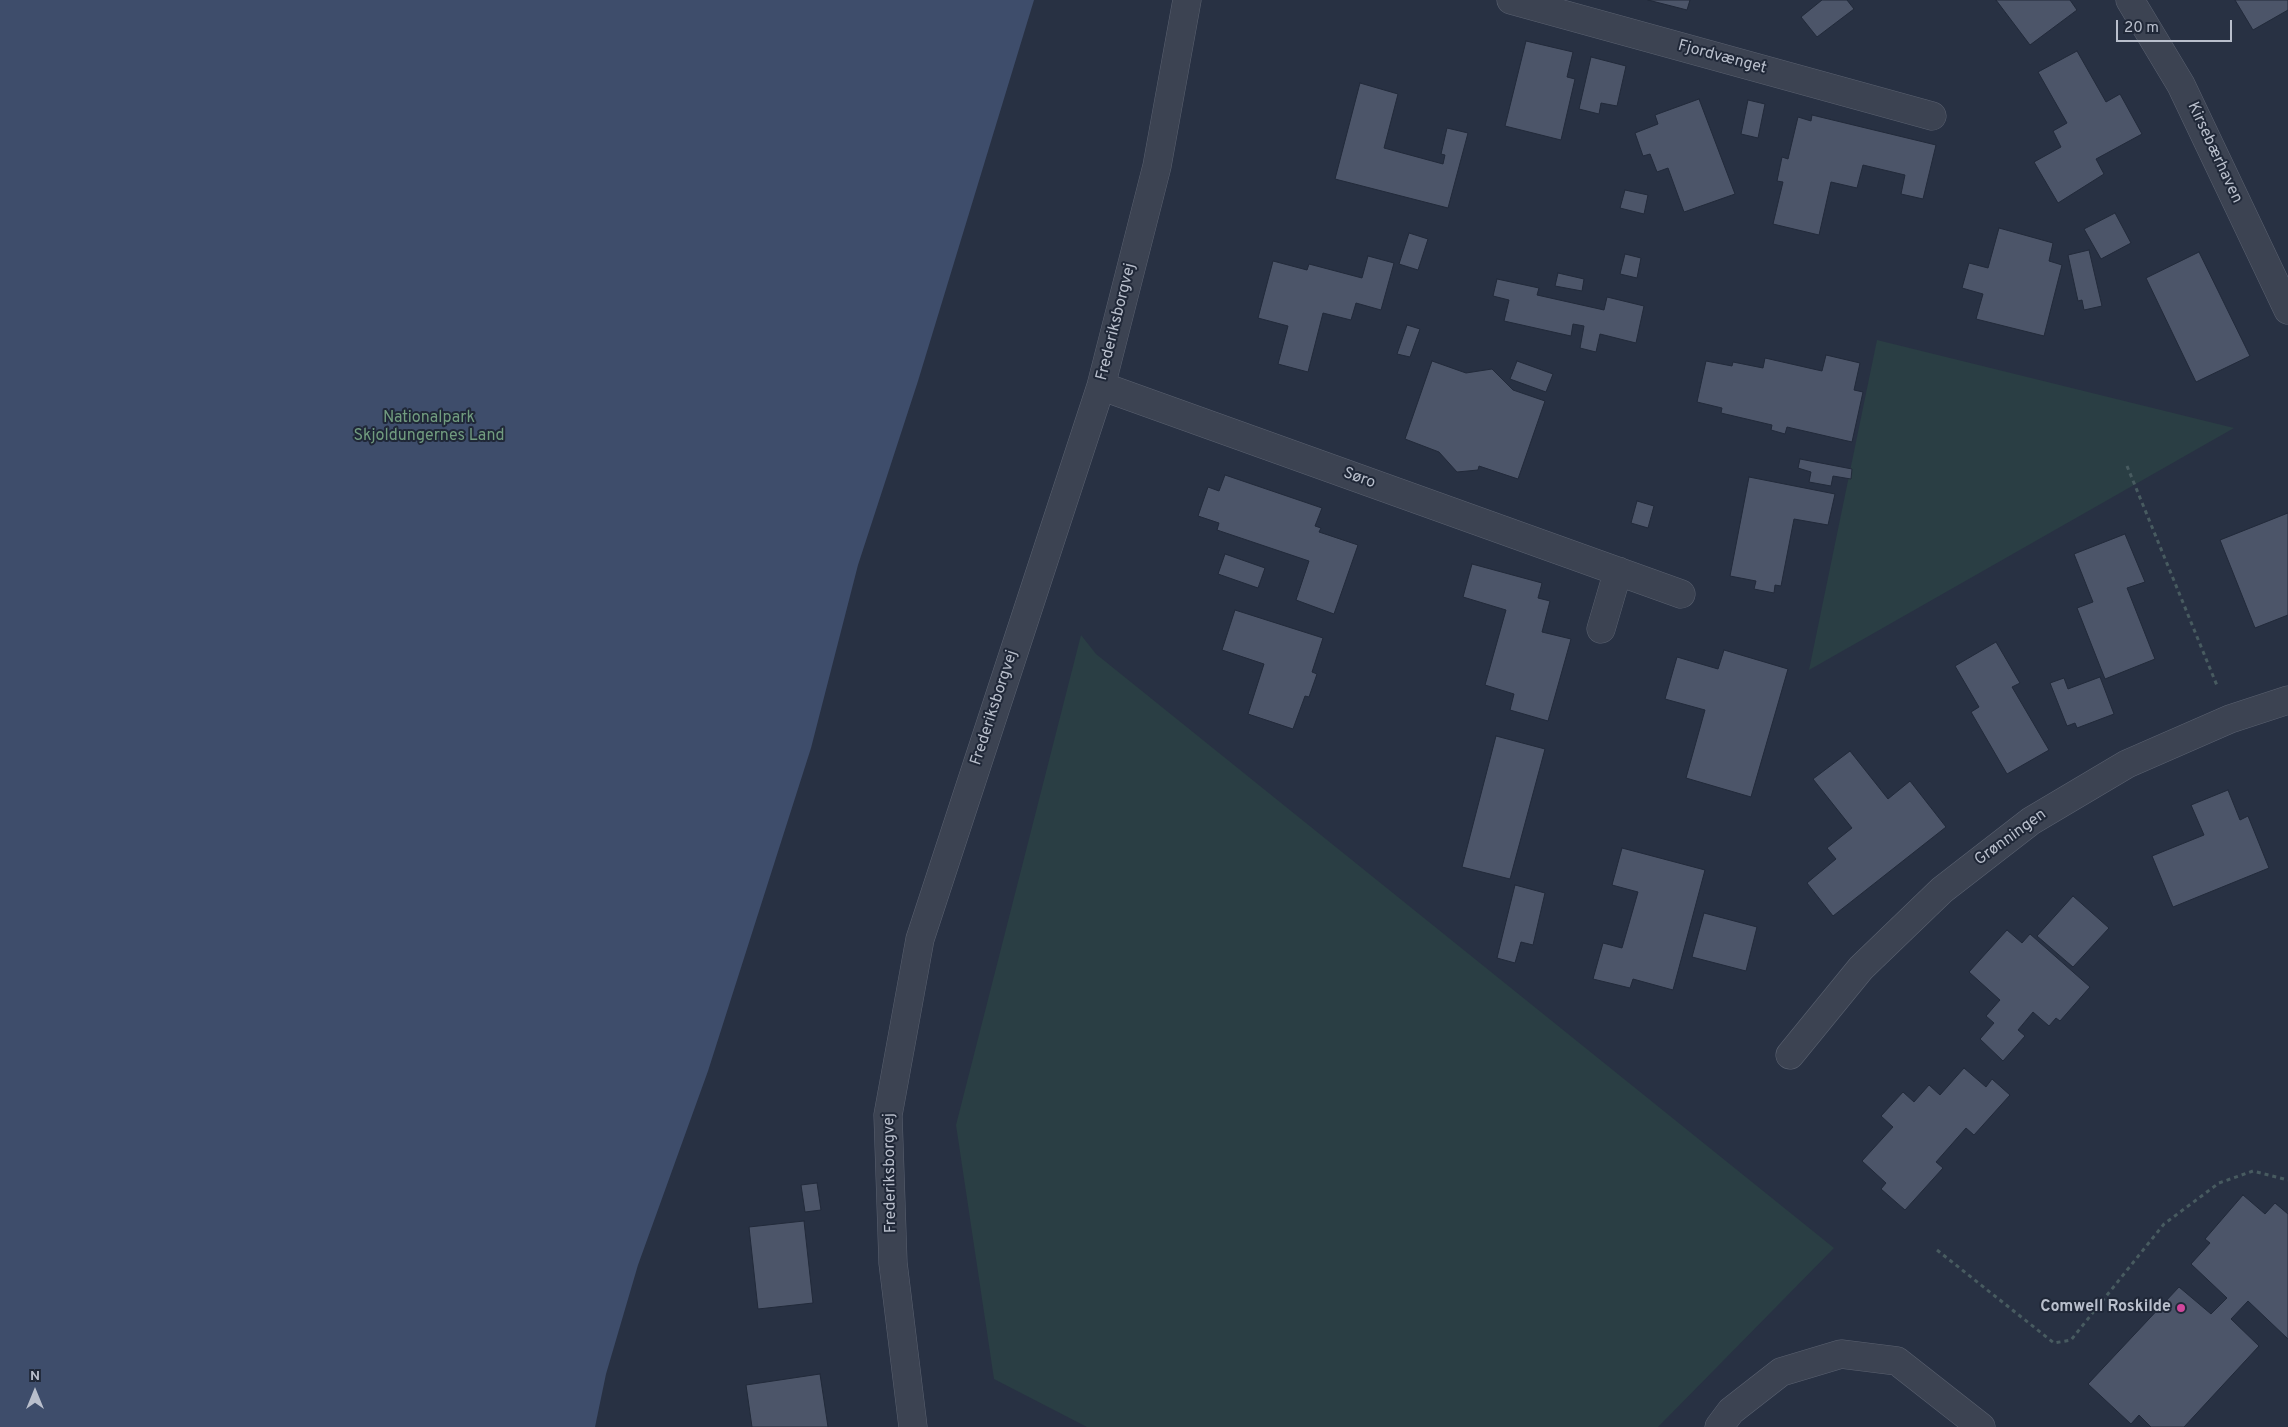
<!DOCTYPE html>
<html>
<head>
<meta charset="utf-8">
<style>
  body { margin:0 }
  #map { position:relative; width:2288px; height:1427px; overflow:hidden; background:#283143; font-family:Overpass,sans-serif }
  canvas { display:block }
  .north { position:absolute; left:10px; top:1367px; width:50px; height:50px; -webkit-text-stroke:4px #202838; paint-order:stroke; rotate:0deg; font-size:14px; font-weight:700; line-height:20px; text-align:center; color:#b9bfcc }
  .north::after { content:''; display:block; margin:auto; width:18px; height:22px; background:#b9bfcc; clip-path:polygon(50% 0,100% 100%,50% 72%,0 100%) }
  .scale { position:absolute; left:2116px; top:20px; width:116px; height:22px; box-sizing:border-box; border:2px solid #b9bfcc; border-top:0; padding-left:6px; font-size:15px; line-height:18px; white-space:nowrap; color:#b9bfcc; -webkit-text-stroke:4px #202838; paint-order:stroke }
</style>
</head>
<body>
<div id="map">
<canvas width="2288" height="1427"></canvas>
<div class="north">N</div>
<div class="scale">20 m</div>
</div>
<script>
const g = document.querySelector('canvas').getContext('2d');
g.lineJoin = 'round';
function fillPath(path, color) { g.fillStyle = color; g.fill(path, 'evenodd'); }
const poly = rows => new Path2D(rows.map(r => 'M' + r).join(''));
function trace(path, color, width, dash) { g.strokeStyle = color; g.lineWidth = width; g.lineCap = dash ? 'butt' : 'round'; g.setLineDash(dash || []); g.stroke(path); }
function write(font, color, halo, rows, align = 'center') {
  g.font = font + ' Overpass,sans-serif'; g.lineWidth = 4; g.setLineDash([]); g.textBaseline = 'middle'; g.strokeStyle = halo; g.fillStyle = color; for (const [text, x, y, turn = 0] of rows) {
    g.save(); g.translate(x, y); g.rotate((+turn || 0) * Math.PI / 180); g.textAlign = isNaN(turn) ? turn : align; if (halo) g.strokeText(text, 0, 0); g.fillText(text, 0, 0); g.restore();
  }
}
const green = poly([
  [1877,340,2234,428,1809,670],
  [1081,635,1096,654,1834,1248,1658,1427,1087,1427,994,1379,956,1125]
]);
const water = poly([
  [0,0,1034,0,918,381,858,565,811,748,708,1071,638,1265,606,1374,595,1427,0,1427]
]);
const building = poly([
  [1648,0,1690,0,1687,10,1648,0],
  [1847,0,1854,9,1817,37,1801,17,1822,0,1847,0],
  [1996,0,2070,0,2077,10,2030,45,1996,0],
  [2235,0,2288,0,2288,10,2253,30,2235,0],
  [1526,41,1573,52,1567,77,1575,79,1561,140,1505,126,1526,41],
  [2077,51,2106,102,2120,94,2142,134,2096,159,2104,174,2058,203,2034,162,2061,147,2053,131,2067,123,2038,72,2077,51],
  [1591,57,1626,66,1617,106,1601,103,1599,114,1579,109,1591,57],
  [1360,83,1398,94,1384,148,1443,164,1445,155,1441,154,1447,128,1468,133,1448,208,1335,179,1360,83],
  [1699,99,1735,194,1684,212,1668,168,1657,172,1650,154,1643,156,1635,133,1658,124,1655,115,1699,99],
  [1748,100,1765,104,1758,138,1741,134,1748,100],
  [1812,115,1936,145,1923,199,1901,194,1905,175,1863,165,1857,188,1831,182,1819,235,1773,224,1783,182,1777,181,1782,157,1788,159,1798,117,1811,121,1812,115],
  [1625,190,1648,195,1644,214,1620,208,1625,190],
  [2115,213,2131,243,2101,259,2084,229,2115,213],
  [1999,228,2053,243,2049,261,2062,265,2044,336,1976,319,1983,294,1962,288,1969,263,1988,268,1999,228],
  [1409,233,1428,239,1418,270,1399,264,1409,233],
  [2089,250,2102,306,2084,310,2082,300,2078,301,2068,255,2089,250],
  [2199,252,2250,356,2196,382,2146,278,2199,252],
  [1625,254,1641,258,1637,278,1620,274,1625,254],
  [1368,256,1394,263,1381,310,1356,303,1351,320,1323,313,1308,372,1278,364,1288,326,1258,318,1273,261,1307,270,1309,264,1362,278,1368,256],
  [1558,273,1584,279,1582,291,1555,286,1558,273],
  [1497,279,1539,288,1537,295,1604,310,1607,297,1644,306,1636,343,1600,334,1596,352,1580,348,1584,326,1573,324,1571,336,1504,321,1509,300,1493,296,1497,279],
  [1407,325,1420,329,1410,357,1397,354,1407,325],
  [1826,355,1860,363,1854,390,1863,392,1852,442,1787,427,1785,434,1771,430,1772,425,1721,413,1722,408,1697,402,1706,361,1732,366,1733,362,1763,368,1765,358,1822,371,1826,355],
  [1432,361,1466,373,1492,369,1513,390,1545,401,1518,479,1479,466,1478,470,1457,472,1439,452,1405,439,1432,361],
  [1517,361,1553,374,1546,392,1510,379,1517,361],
  [1800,459,1852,469,1851,479,1833,476,1831,486,1809,482,1811,472,1798,468,1800,459],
  [1225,475,1322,508,1315,526,1321,528,1319,532,1358,545,1334,614,1296,600,1309,561,1217,530,1219,523,1198,516,1208,487,1219,491,1225,475],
  [1749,477,1835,494,1828,525,1794,519,1781,586,1775,585,1774,593,1754,589,1756,581,1730,576,1749,477],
  [1637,501,1654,506,1648,528,1631,523,1637,501],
  [2288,513,2288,615,2255,628,2220,540,2288,513],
  [2125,534,2145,582,2127,588,2155,659,2105,679,2077,608,2093,602,2074,554,2125,534],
  [1225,554,1265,568,1258,588,1218,574,1225,554],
  [1472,564,1542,583,1538,598,1550,601,1542,632,1571,639,1548,721,1510,710,1514,694,1485,685,1506,610,1463,597,1472,564],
  [1235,610,1323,638,1312,672,1317,674,1309,697,1305,696,1293,729,1248,714,1264,664,1222,650,1235,610],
  [1996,642,2020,683,2012,687,2049,750,2007,774,1971,712,1979,707,1955,666,1996,642],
  [1724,650,1788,669,1751,797,1686,778,1705,710,1665,699,1677,657,1718,669,1724,650],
  [2100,677,2114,714,2077,728,2075,723,2067,726,2050,683,2064,678,2068,689,2100,677],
  [1496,736,1545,749,1510,879,1462,867,1496,736],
  [1850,751,1888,799,1910,781,1946,827,1833,916,1807,883,1836,859,1827,848,1852,828,1813,779,1850,751],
  [2228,790,2240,820,2248,816,2269,868,2173,907,2152,856,2204,835,2191,805,2228,790],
  [1622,848,1705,870,1673,990,1633,979,1630,988,1593,979,1603,943,1622,948,1638,892,1612,885,1622,848],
  [1515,885,1545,893,1533,945,1521,942,1515,963,1497,958,1515,885],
  [2073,896,2109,928,2073,967,2037,936,2073,896],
  [1704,913,1757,927,1746,971,1692,957,1704,913],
  [2007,930,2022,943,2030,934,2090,987,2060,1021,2056,1018,2049,1026,2033,1012,2018,1030,2025,1036,2003,1061,1980,1039,1994,1023,1986,1016,2000,1000,1969,972,2007,930],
  [1964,1068,1986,1087,1992,1079,2010,1095,1974,1135,1966,1128,1936,1162,1943,1168,1905,1210,1881,1189,1886,1183,1862,1161,1893,1127,1881,1116,1903,1092,1914,1102,1929,1085,1940,1095,1964,1068],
  [817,1183,821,1210,805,1212,801,1185,817,1183],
  [2243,1195,2265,1214,2275,1203,2288,1214,2288,1339,2248,1301,2231,1319,2259,1346,2184,1427,2151,1427,2139,1415,2131,1424,2088,1384,2179,1287,2211,1314,2227,1298,2191,1264,2210,1243,2205,1239,2243,1195],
  [804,1221,813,1303,758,1309,749,1227,804,1221],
  [820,1374,828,1427,752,1427,746,1385,820,1374]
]);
const path = poly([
  [2127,466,2218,688],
  [1937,1250,2054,1343,2071,1340,2164,1224,2219,1183,2253,1171,2288,1180]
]);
const minor = poly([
  [1511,0,1932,116],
  [2130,0,2181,85,2288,310],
  [1101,386,1681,594],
  [1601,629,1618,571],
  [1790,1055,1861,968,1942,890,2031,821,2127,764,2230,719,2288,700],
  [913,1427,893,1263,888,1115,920,939,1101,386,1157,166,1187,0],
  [1719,1427,1731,1411,1781,1372,1841,1354,1897,1361,1981,1427]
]);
const markers = [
  [2181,1308,5,"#d1479c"]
];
const streetNames = [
  ["Fjordvænget",1722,58,15],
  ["Kirsebærhaven",2214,153,65],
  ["Frederiksborgvej",1117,322,-76],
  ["Søro",1359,479,20],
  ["Frederiksborgvej",995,708,-72],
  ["Grønningen",2011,838,-36],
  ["Frederiksborgvej",891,1173,-91]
];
const parkNames = [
  ["Nationalpark",429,419],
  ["Skjoldungernes Land",429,437]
];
const poiNames = [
  ["Comwell Roskilde",2171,1308]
];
fillPath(green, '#2a3e44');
fillPath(water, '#3e4d6b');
fillPath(building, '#4c5569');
trace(building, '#222a3a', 1);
trace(minor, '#5a6170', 29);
trace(path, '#485b60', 3, [4, 4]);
trace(minor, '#3c4352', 28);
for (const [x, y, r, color] of markers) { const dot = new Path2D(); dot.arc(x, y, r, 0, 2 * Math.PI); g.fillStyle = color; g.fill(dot); trace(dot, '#202838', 2); }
write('16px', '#b9bfcc', '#202838', streetNames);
write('16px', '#719c7f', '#202838', parkNames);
write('bold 16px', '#b9bfcc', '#202838', poiNames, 'right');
</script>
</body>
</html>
